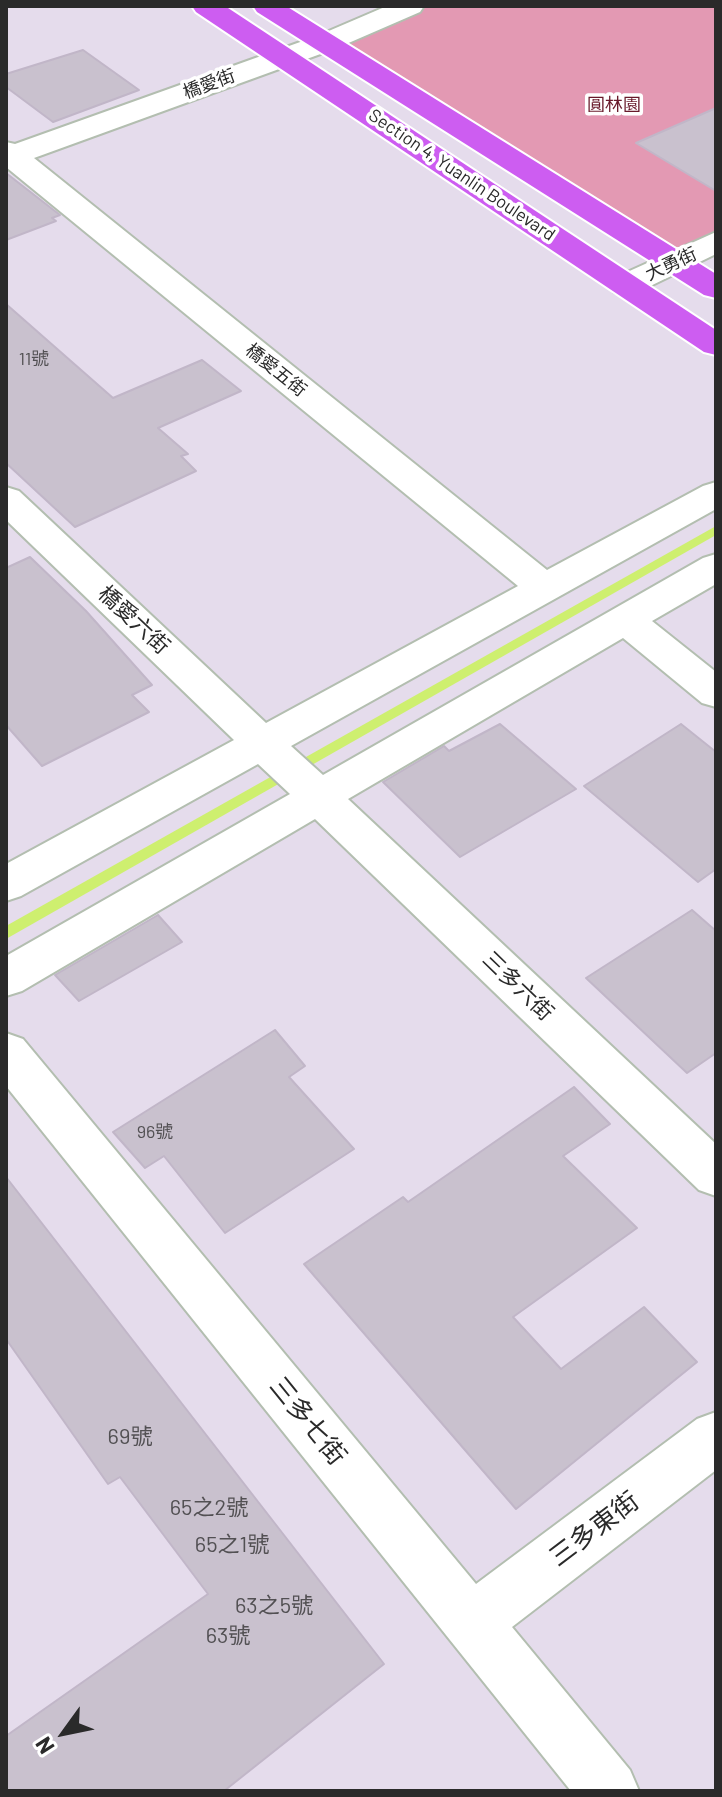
<!DOCTYPE html>
<html>
<head>
<meta charset="utf-8">
<style>
  body { margin:0 }
  #map { position:relative; width:722px; height:1797px; overflow:hidden; background:#e5dcec; font-family:Barlow,sans-serif }
  canvas { display:block }
  .frame { position:absolute; inset:0; border:8px solid #2a2a2a; pointer-events:none }
  .north { position:absolute; left:24px; top:1693px; width:80px; height:80px; -webkit-text-stroke:6px #fff; paint-order:stroke; rotate:237deg; font-size:22px; font-weight:700; line-height:32px; text-align:center; color:#2a2a2a }
  .north::after { content:''; display:block; margin:auto; width:28px; height:36px; background:#2a2a2a; clip-path:polygon(50% 0,100% 100%,50% 72%,0 100%) }
</style>
</head>
<body>
<div id="map">
<canvas width="722" height="1797"></canvas>
<div class="frame"></div>
<div class="north">N</div>
</div>
<script>
const g = document.querySelector('canvas').getContext('2d');
g.lineJoin = 'round';
function fillPath(path, color) { g.fillStyle = color; g.fill(path, 'evenodd'); }
const poly = rows => new Path2D(rows.map(r => 'M' + r).join(''));
function trace(path, color, width, dash) { g.strokeStyle = color; g.lineWidth = width; g.lineCap = dash ? 'butt' : 'round'; g.setLineDash(dash || []); g.stroke(path); }
function write(font, color, halo, rows, align = 'center') {
  g.font = font + ' Barlow,"Noto Sans TC",sans-serif'; g.lineWidth = 7; g.setLineDash([]); g.textBaseline = 'middle'; g.strokeStyle = halo; g.fillStyle = color; for (const [text, x, y, turn = 0] of rows) {
    g.save(); g.translate(x, y); g.rotate((+turn || 0) * Math.PI / 180); g.textAlign = isNaN(turn) ? turn : align; if (halo) g.strokeText(text, 0, 0); g.fillText(text, 0, 0); g.restore();
  }
}
const green = poly([
  [410,6,716,6,716,242,676,263,327,42]
]);
const stream = poly([
  [716,526,716,535,6,939,6,926,716,526]
]);
const building = poly([
  [83,50,139,90,53,122,6,87,6,74,83,50],
  [716,108,716,191,636,143,716,108],
  [6,173,60,215,52,218,56,221,6,240,6,173],
  [6,304,113,398,202,360,241,391,158,428,188,454,181,456,196,471,75,527,6,463,6,304],
  [30,557,86,611,152,685,132,695,149,712,42,766,6,725,6,568,30,557],
  [500,724,576,789,460,857,383,782,444,746,449,751,500,724],
  [681,724,716,752,716,869,698,882,584,786,681,724],
  [692,910,716,931,716,1053,687,1073,586,978,692,910],
  [158,915,182,942,79,1001,55,975,158,915],
  [275,1030,305,1066,289,1077,354,1149,225,1233,164,1156,145,1168,113,1132,275,1030],
  [574,1087,610,1124,563,1156,637,1228,513,1317,561,1369,644,1307,697,1362,516,1509,304,1264,403,1197,408,1202,574,1087],
  [6,1177,384,1664,224,1791,6,1791,6,1736,208,1594,120,1477,108,1484,6,1339,6,1177]
]);
const minor = poly([
  [387,6,424,6,420,12,337,48,34,158,547,570,703,486,716,482,716,509,291,746,323,775,703,558,716,554,716,584,652,621,716,672,716,707,702,703,623,638,348,799,716,1144,716,1196,699,1190,315,819,22,991,6,996,6,956,290,794,258,764,21,896,6,901,6,864,234,740,6,520,6,487,19,491,266,723,518,586,6,167,6,142,15,144,317,36,387,6],
  [716,232,716,254,638,292,626,295,614,292,610,285,614,278,716,232],
  [6,1033,23,1039,476,1584,697,1419,716,1412,716,1470,512,1627,630,1770,639,1791,571,1791,6,1086,6,1033]
]);
const major = poly([
  [192,6,225,6,716,330,716,355,704,352,196,12,192,6],
  [253,6,286,6,716,274,716,298,704,295,257,12,253,6]
]);
const farStreetnames = [
  ["橋愛街",209,84,-20],
  ["Section 4, Yuanlin Boulevard",462,175,34],
  ["大勇街",671,264,-25],
  ["橋愛五街",276,370,39]
];
const farParknames = [
  ["圓林園",614,105]
];
const numberNames = [
  ["11號",34,359],
  ["96號",155,1132]
];
const streetNames = [
  ["橋愛六街",134,620,43],
  ["三多六街",518,986,44]
];
const nearNumbernames = [
  ["69號",130,1437],
  ["65之2號",209,1508],
  ["65之1號",232,1545],
  ["63之5號",274,1606],
  ["63號",228,1636]
];
const nearStreetnames = [
  ["三多七街",308,1421,51],
  ["三多東街",594,1529,-37]
];
fillPath(green, '#e399b3');
fillPath(stream, '#ceef6f');
fillPath(building, '#c9c1ce');
trace(building, '#c1b6c8', 2);
trace(minor, '#b3beb0', 4);
trace(major, '#fff', 4);
fillPath(minor, '#fff');
fillPath(major, '#cd5df1');
write('18px', '#2a2a2a', '#fff', farStreetnames);
write('18px', '#681a2b', '#fff', farParknames);
write('18px', '#525053', null, numberNames);
write('22px', '#2a2a2a', '#fff', streetNames);
write('22px', '#525053', null, nearNumbernames);
write('26px', '#2a2a2a', '#fff', nearStreetnames);
</script>
</body>
</html>
